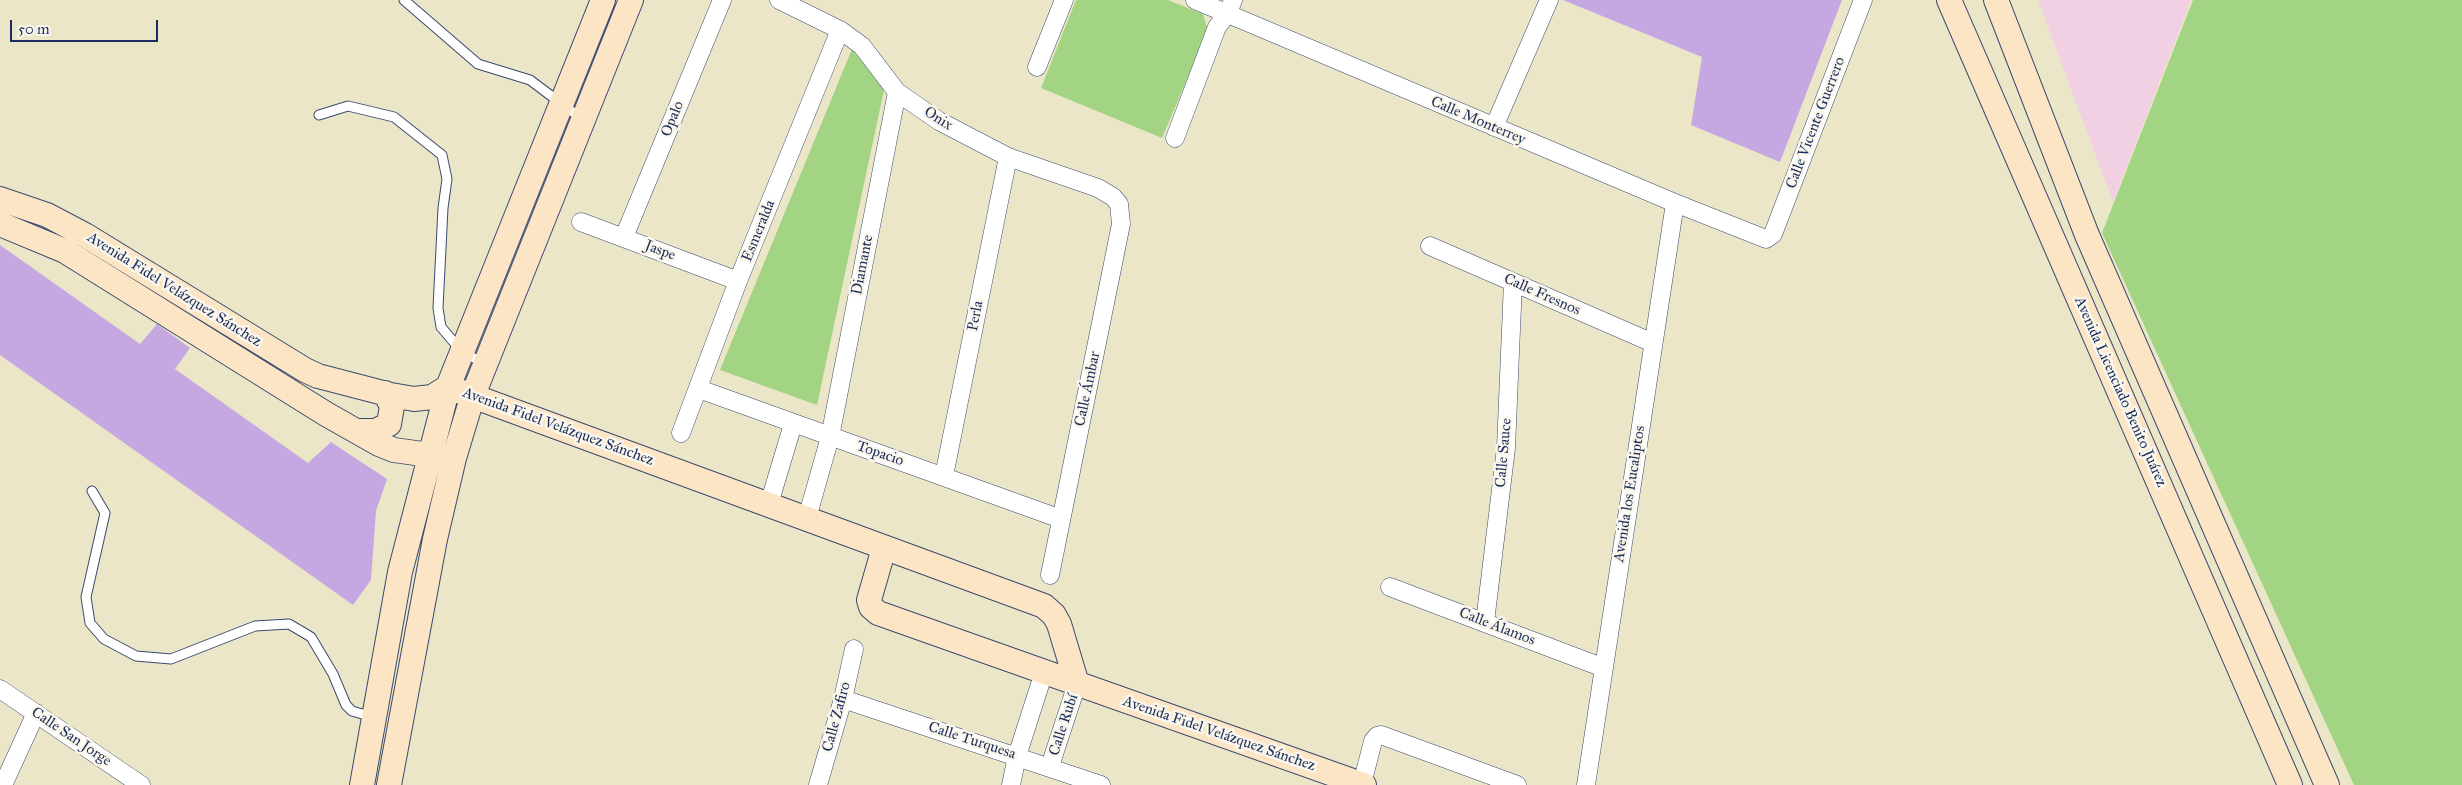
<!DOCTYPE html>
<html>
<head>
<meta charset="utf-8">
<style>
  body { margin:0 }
  #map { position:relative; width:2462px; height:785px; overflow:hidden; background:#ece6c8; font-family:"IM FELL Great Primer",serif }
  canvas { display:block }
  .scale { position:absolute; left:10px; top:20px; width:148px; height:22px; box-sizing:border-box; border:2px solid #1b2f5e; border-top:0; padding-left:6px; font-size:15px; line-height:18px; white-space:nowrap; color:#1b2f5e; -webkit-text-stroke:4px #fbf7ec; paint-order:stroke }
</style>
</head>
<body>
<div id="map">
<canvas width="2462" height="785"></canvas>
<div class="scale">50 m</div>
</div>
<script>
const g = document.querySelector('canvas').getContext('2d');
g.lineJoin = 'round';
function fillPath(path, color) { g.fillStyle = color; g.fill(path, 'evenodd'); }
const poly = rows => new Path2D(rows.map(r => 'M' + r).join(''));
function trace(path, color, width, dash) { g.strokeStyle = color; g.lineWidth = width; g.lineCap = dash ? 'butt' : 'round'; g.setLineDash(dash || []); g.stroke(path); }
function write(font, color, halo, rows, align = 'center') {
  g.font = font + ' "IM FELL Great Primer",serif'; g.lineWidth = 5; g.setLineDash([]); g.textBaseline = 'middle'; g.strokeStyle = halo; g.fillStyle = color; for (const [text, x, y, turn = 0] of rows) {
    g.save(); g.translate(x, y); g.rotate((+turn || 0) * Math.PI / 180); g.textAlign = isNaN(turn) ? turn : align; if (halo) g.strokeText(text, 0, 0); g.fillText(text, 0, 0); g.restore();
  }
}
const built = poly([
  [2038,0,2191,0,2113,202]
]);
const green = poly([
  [1076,0,1168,0,1203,14,1208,30,1162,138,1041,88],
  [2193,0,2462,0,2462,785,2354,785,2102,233],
  [852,49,884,90,817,405,720,370]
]);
const building = poly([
  [1563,0,1842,0,1780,162,1691,125,1702,57],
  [0,245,140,344,157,324,190,348,175,369,308,463,331,442,387,479,376,511,371,580,353,605,0,355]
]);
const lane = poly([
  [404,0,478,64,530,80,582,119],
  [319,115,348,106,394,117,442,155,447,179,443,208,438,308,441,327,463,353,485,363],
  [92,491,105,513,86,597,90,623,104,639,136,656,171,659,255,626,289,624,311,637,333,674,346,705,352,711,373,717]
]);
const street = poly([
  [779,0,840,30,862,46,897,92,939,121,1008,157,1098,188,1113,197,1119,204,1121,224,1050,575],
  [1195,0,1675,203,1766,239,1773,234,1863,0],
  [1037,67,1064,0],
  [1494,127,1549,0],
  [1175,138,1217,27,1228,13,1233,0],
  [581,222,738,281],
  [624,237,722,0],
  [1430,246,1653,343],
  [699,389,1061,519],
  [681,433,738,281,840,30],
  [944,476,1008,157],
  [769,504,793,424],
  [807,518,830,437,897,92],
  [1390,587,1604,668],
  [1485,622,1506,448,1513,282],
  [0,689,141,785],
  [843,699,1101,785],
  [1050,766,1077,684],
  [1362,784,1373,741,1377,736,1381,735,1517,785],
  [3,785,36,713],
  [818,785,843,699,854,649],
  [1011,785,1017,756,1044,672],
  [1586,785,1675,203]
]);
const secondary = poly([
  [1949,0,2290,785],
  [1996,0,2087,235,2327,785],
  [0,199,47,215,85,235,305,370,318,376,391,395,414,399,432,397,448,387,1044,606,1054,615,1059,624,1077,684],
  [0,224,65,251,326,414,379,444,394,450,444,457],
  [357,431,376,431,389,424,392,406,385,393],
  [884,548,869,600,871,607,878,613,1364,785],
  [362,785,400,572,448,387,603,0],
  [389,785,435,539,454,458,473,395,631,0]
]);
const streetNames = [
  ["Opalo",673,119,-68],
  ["Onix",938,119,32],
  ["Calle Monterrey",1478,121,23],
  ["Calle Vicente Guerrero",1816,123,-69],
  ["Esmeralda",759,231,-68],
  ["Jaspe",660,251,21],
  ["Diamante",863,265,-79],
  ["Avenida Fidel Velázquez Sánchez",174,290,32],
  ["Calle Fresnos",1542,295,24],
  ["Perla",976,316,-79],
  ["Calle Ámbar",1088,389,-78],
  ["Avenida Licenciado Benito Juárez",2120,392,66],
  ["Avenida Fidel Velázquez Sánchez",558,427,20],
  ["Calle Sauce",1504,453,-85],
  ["Topacio",880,454,19],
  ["Avenida los Eucaliptos",1630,494,-81],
  ["Calle Álamos",1497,627,21],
  ["Calle Zafiro",837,717,-75],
  ["Calle Rubí",1064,725,-72],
  ["Avenida Fidel Velázquez Sánchez",1219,734,19],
  ["Calle San Jorge",71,737,34],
  ["Calle Turquesa",972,741,18]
];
fillPath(built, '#f1d0e4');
fillPath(green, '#a3d483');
fillPath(building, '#c5a8e1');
trace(lane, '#3a4a6e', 11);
trace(street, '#3a4a6e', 19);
trace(secondary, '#3a4a6e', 26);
trace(lane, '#fff', 9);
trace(street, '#fff', 18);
trace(secondary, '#fce5c4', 24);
write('15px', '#1b2f5e', '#fbf7ec', streetNames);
</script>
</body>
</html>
